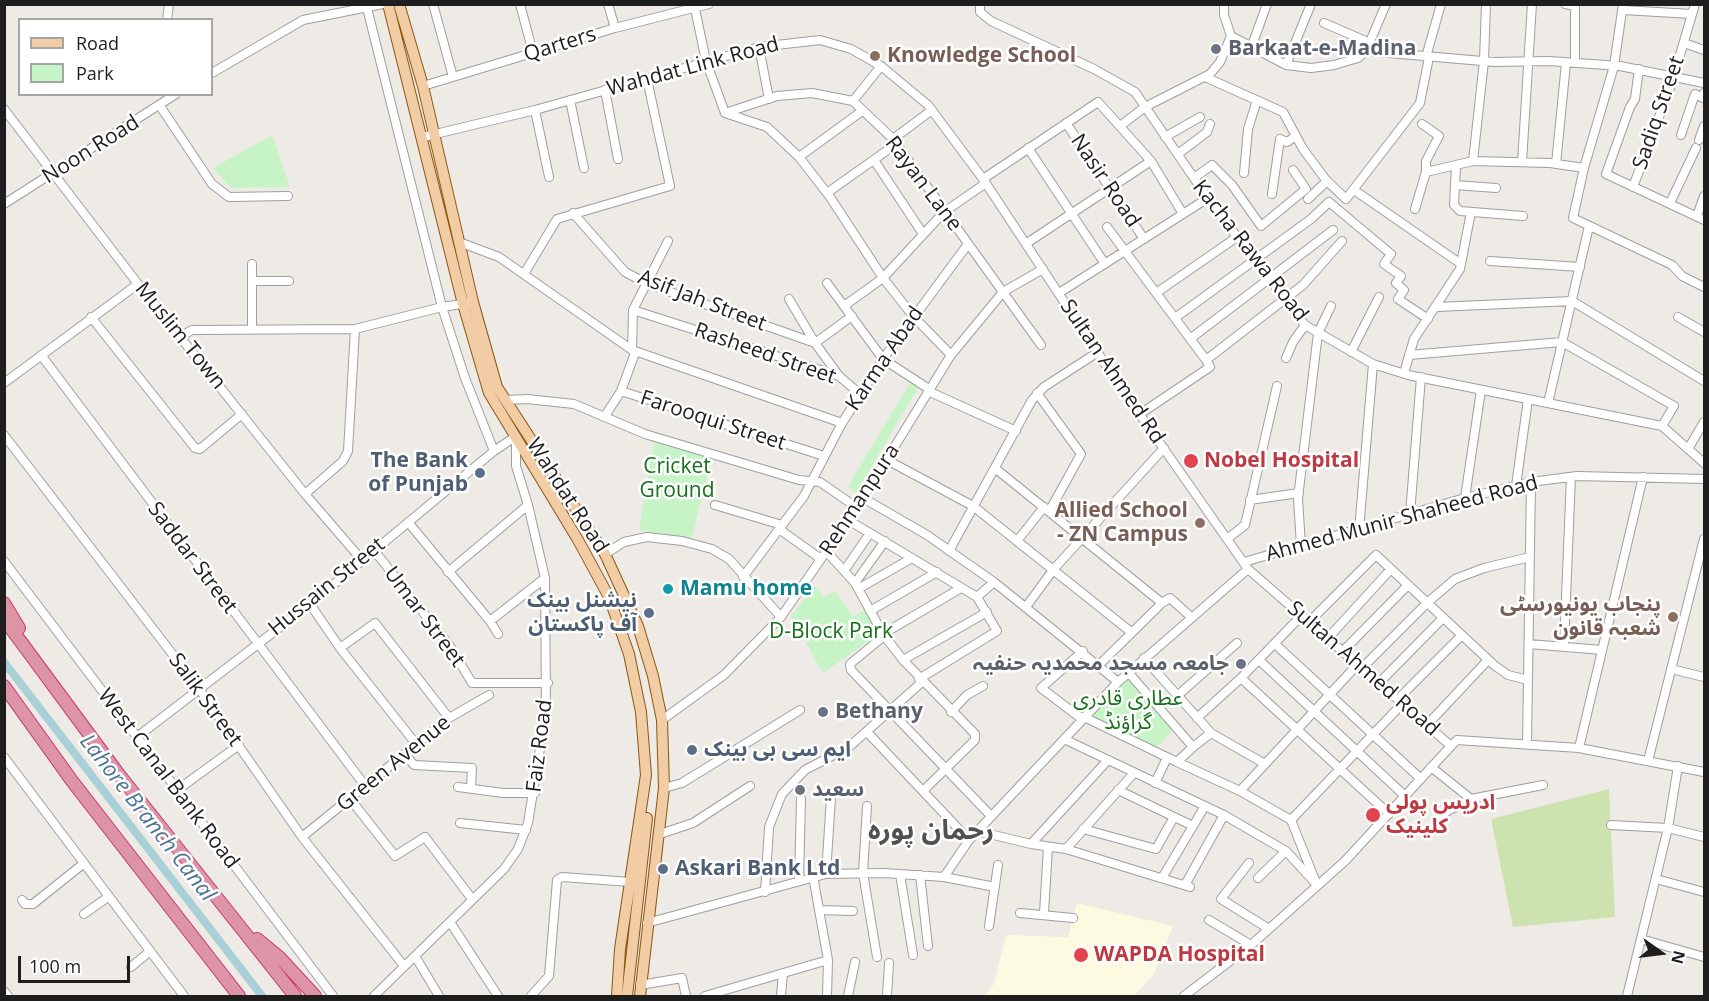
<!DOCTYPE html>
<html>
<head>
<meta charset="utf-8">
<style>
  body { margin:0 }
  #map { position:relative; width:1709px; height:1001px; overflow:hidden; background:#eeeae5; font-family:"Open Sans",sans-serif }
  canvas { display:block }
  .frame { position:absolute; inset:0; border:6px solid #1e1e1e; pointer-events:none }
  .legend { position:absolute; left:18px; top:18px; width:195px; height:78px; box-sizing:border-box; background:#fff; border:2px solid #a5a5a5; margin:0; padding:8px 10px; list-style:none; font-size:18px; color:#1e1e1e }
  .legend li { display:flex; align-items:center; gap:12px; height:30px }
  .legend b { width:30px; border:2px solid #a5a5a5 }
  .north { position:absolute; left:1631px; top:923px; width:60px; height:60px; -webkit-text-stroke:4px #fff; paint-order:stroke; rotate:104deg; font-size:16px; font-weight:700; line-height:24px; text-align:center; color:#1e1e1e }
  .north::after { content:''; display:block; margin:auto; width:21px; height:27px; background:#1e1e1e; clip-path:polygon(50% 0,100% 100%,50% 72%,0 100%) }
  .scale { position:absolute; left:18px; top:956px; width:112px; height:27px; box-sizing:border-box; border:3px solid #1e1e1e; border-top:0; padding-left:8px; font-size:18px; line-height:21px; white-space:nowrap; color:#1e1e1e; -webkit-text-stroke:4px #fff; paint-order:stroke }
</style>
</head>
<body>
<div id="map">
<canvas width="1709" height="1001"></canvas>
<div class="frame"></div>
<ul class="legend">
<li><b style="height:8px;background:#f2cca5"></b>Road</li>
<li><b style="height:16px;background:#c6f4c6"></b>Park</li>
</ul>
<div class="north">N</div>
<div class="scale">100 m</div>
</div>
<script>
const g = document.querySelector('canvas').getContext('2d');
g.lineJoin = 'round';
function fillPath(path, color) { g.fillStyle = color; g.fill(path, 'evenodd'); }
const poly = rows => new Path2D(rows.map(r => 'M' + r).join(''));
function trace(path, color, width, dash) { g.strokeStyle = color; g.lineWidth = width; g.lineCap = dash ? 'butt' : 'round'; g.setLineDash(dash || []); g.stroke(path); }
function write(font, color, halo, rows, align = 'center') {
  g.font = font + ' "Open Sans","Noto Sans Arabic",sans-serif'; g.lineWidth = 5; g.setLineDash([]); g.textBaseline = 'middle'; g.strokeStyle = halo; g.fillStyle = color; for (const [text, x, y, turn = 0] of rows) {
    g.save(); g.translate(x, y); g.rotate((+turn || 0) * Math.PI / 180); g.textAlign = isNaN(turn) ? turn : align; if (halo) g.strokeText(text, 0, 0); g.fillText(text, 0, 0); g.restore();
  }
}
const education = poly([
  [1077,903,1173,926,1154,974,1134,996,984,996,994,984,1006,935,1068,937]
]);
const grass = poly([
  [1609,789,1615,917,1513,927,1491,819]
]);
const park = poly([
  [272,135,290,187,230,188,213,168],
  [912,380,919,386,856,493,848,486],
  [654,442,713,456,691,539,639,530],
  [815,586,824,597,835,591,853,617,866,609,877,635,823,673,791,616],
  [1128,672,1176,727,1153,751,1084,717]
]);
const canal = poly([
  [4,662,262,996]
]);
const minor = poly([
  [366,4,442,307,465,378,494,451],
  [433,4,453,77],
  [520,4,533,53],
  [608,4,615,28],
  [694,4,706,61,725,113,767,127,799,157,830,197,883,278,913,316,951,355],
  [980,4,980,12,991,21,1094,69,1135,92,1211,203,1305,325,1373,364,1408,375,1662,426,1704,463],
  [1565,4,1575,6,1575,63],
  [1623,4,1614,66,1584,168,1573,218,1672,265,1682,276,1704,287],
  [1623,10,1692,14],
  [167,20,169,4],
  [1324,23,1370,43],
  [1231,36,1286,65,1311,68,1334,65,1358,58,1366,51,1386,4],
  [1684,43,1704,50],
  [759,47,769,99],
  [1251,48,1267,4],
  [1366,51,1494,62,1549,61,1620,66,1704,83],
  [1426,57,1441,4],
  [1286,65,1311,4],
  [1639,69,1635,99,1630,107,1606,174,1704,220],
  [212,73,303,20,383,4],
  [1205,77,1283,112,1303,149,1326,180,1346,199,1420,103,1429,57],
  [423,86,615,28,709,4],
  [605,90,618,159],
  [570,100,584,168],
  [853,101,881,66],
  [160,106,212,184,229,197,288,196],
  [4,109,138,284,305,494,361,559],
  [535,110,549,177],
  [725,113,777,96,812,93,853,101,893,139,1041,345],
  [1066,123,1144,239],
  [1422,124,1439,136,1426,161,1426,172],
  [1120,126,1145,107,1210,74,1220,62,1231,36,1224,15,1224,4],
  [1681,135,1695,94,1703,98,1704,93],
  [423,137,535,110,759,47,820,40,851,49,881,66,928,105,983,179,1115,379,1248,569,1451,746,1457,740,1579,748,1704,772],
  [1165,137,1200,117],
  [893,139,932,110],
  [1699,140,1704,126],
  [1028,148,1105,264],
  [1178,154,1207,132,1210,124],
  [799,157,862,111],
  [874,160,923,234],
  [1473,161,1484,61,1486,4],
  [1522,162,1532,4],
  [1556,164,1566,63],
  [1456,166,1454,205,1460,211,1523,216],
  [1244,173,1248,129,1257,100],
  [1194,178,1212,165,1232,185,1261,226,1306,189,1293,170],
  [983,179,1098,102,1151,161,1183,214],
  [1455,185,1496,188],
  [1633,187,1672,82,1695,4],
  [1354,190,1461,264],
  [827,193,896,144],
  [1272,194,1280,139,1287,142,1296,136],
  [1308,199,1327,181],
  [1670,203,1696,148],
  [4,204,176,94],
  [1415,209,1426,172,1473,161,1550,163,1584,168],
  [573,213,625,272,648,284,815,343,839,376],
  [1697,216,1704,196],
  [1107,227,1206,360],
  [668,241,633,310,632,350,635,353,621,391,824,456],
  [459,242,499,257,632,350,842,423],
  [1027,243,1151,161],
  [1490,261,1580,267],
  [252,264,252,328],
  [524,274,557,219,670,186,647,79],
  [252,281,289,281],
  [827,283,883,359,929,389],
  [1059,293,1208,198],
  [1156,293,1237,237],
  [789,299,815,343,852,316],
  [844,306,883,278,944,212,986,183],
  [1437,307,1572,301,1704,381],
  [633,310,839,376,860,394],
  [91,317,195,448,200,449,242,414],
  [1678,317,1704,332],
  [1175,318,1311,219,1329,202,1391,254,1384,264,1401,276,1396,283,1404,290,1398,299,1428,319],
  [180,337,192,330,355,329,442,307,468,303],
  [1190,339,1333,230],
  [1351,352,1379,297],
  [41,355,366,787],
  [1409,355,1562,342,1674,406,1662,426],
  [1286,358,1293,342,1305,325],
  [1404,373,1414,339,1460,269,1471,212],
  [4,383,138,284],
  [928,391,1016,431],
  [1037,393,1081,454,1050,510],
  [506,400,527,399,574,404,645,434,799,480,820,482,856,507],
  [1548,403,1589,226],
  [1140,414,1210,367,1206,360,1303,285,1342,241],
  [605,416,621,391],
  [4,435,200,690,302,837,404,966],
  [1688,449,1704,422],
  [887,460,973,506,1131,632],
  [996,469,1162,603,1100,664],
  [1516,486,1528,399],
  [305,494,343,461,348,451,355,329],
  [863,498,927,535,994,582,1118,682],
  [1465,498,1481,390],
  [1250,500,1299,493],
  [715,505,782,525],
  [1410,514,1421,377],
  [848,520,977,597,997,631,919,679],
  [408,522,490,621,498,634],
  [779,529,821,559],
  [1359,530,1373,364],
  [1227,539,1245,525,1277,386],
  [1017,541,1044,507],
  [1301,546,1298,498,1318,333,1331,306],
  [373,549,450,646,472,683,548,683],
  [826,551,855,583,883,634,903,660,975,734,975,740,923,791],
  [949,551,1032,400,1044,387,1098,352],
  [605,554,624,542,647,537,682,541,712,549,729,559,781,617],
  [4,561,333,996],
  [1244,562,1465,498,1531,482,1577,476,1704,479],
  [844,571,870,533],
  [448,572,528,505],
  [743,577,804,496,842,423,883,359,968,244],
  [855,583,885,541],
  [858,589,912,558],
  [977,597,994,582],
  [1162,603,1170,598,1191,617],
  [310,604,340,648,416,744],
  [1026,607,1053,570,1164,448],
  [870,611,937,572],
  [490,621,545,578],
  [1309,622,1376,555,1494,665,1508,675,1528,680],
  [883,634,961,588],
  [884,636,850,664,851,670,991,816],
  [1328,638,1391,569],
  [1275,644,1421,779],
  [1529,644,1602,650],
  [1564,645,1571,477],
  [340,648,375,623,449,718],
  [1343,651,1408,585],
  [1144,658,1211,733,1265,764],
  [903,660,987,612],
  [1259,660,1405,796],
  [1362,668,1427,603,1455,579,1484,568,1530,557],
  [1671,669,1704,677],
  [1241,678,1389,814],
  [1379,683,1443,618],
  [1177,696,1237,643],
  [1398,699,1462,635],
  [951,712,967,695,983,686],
  [1084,717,1177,762],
  [1197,718,1241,678,1302,615],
  [1082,719,1041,688,1083,651],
  [662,720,724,675,781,617,863,498,951,355,1003,292,1043,269],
  [1427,725,1488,660],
  [867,732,969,840],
  [137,737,310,604,494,451,515,437],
  [1064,739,1224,815,1286,851,1317,885,1291,820,1240,791,1177,762,1193,747,1128,672],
  [1527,744,1531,482],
  [1193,747,1211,733],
  [1579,748,1643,477],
  [405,754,414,765,472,768,471,788],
  [4,757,184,996],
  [1648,761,1704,539],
  [1431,767,1471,799],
  [1155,783,1167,758],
  [458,787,503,793,535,793],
  [664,788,682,783,800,710],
  [1118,790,1193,826],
  [176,791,239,745],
  [1240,791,1358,664],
  [351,800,395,856,425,837,472,899],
  [867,806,863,873,877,957],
  [1440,815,1471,799,1543,785],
  [1291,820,1403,703],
  [460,823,526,830],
  [1611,825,1668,828,1704,837],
  [1083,829,1156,849,1174,817],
  [977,831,1031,844,1066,849,1190,887],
  [660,834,693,823,750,786],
  [302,837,449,718,489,695],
  [1031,844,1108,760],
  [1066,849,1134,773],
  [1249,863,1221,899,1269,929],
  [826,874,831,797],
  [900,874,913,955],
  [920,875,928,946],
  [944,877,995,887],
  [1162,878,1205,806],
  [1258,878,1286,851],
  [1656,879,1704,892],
  [799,880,801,799],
  [1185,885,1224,815],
  [765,892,769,827,782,794,805,770,849,747,922,682],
  [22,900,25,904,33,904,83,864],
  [820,910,853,911],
  [1020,913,1073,918],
  [1044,913,1048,847],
  [84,914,108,897],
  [1209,920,1251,945],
  [450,922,498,996],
  [647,923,826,874,884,873,944,877,969,840,1118,682,1248,569],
  [989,926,998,865],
  [1641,939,1704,957],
  [415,956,439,996],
  [131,967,149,952],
  [640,985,682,978,686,996],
  [4,991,8,996],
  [374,996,504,869,518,849,528,823,546,711,545,578,528,505,516,466,516,438],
  [531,996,549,976,557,880,562,877,630,882],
  [705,996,828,960,813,876],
  [781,996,783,973],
  [827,996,828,960],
  [848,996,855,962],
  [887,996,889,963],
  [1184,996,1251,945,1345,861,1451,746],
  [1627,996,1668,828,1678,766]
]);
const major = poly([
  [388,4,463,304,489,393,578,540,609,597,629,654,641,712,646,775,620,949,617,996],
  [399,4,423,86,473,302,497,387,605,554,638,626,653,676,662,720,664,788,640,996],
  [627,996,647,818]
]);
const highway = poly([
  [4,603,19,628],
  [4,619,117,772,295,996],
  [4,686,72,781,239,996],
  [257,939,280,958,315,996]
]);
const markers = [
  [1216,49,6,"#6b7280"],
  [875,56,6,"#8d6e63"],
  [1191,461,8,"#e0444e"],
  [480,473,6,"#5c6f8a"],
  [1200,523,6,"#8d6e63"],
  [668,589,6,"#0f9aa8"],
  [649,613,6,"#5c6f8a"],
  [1673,617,6,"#8d6e63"],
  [1241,664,6,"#6b7280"],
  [823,712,6,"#6b7280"],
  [692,750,6,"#5c6f8a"],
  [800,790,6,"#6b7280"],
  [1373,815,8,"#e0444e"],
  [663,869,6,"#5c6f8a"],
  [1081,955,8,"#e0444e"]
];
const streetNames = [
  ["Qarters",560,45,-17],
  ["Wahdat Link Road",693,67,-15],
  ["Sadiq Street",1659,113,-71],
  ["Noon Road",91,150,-32],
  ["Nasir Road",1105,181,56],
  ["Rayan Lane",923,184,53],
  ["Kacha Rawa Road",1250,251,52],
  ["Asif Jah Street",702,301,21],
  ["Muslim Town",180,336,51],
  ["Rasheed Street",765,354,19],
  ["Karma Abad",885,359,-56],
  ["Sultan Ahmed Rd",1112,372,56],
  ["Farooqui Street",713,421,18],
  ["Wahdat Road",567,496,57],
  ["Rehmanpura",860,500,-57],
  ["Ahmed Munir Shaheed Road",1402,519,-15],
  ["Saddar Street",192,558,53],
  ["Hussain Street",327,587,-39],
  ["Umar Street",424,617,53],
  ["Sultan Ahmed Road",1363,669,41],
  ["Salik Street",205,700,54],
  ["Faiz Road",540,746,-83],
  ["Green Avenue",394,764,-39],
  ["West Canal Bank Road",168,779,53]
];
const worshipNames = [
  ["Barkaat-e-Madina",1228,49],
  ["جامعہ مسجد محمدیہ حنفیہ",1229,664,"right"],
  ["Bethany",835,712],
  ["سعید",812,790]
];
const educationNames = [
  ["Knowledge School",887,56,"left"],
  ["Allied School",1188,511],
  ["- ZN Campus",1188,535],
  ["پنجاب یونیورسٹی",1661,605],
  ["شعبہ قانون",1661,629]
];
const serviceNames = [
  ["The Bank",468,461],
  ["of Punjab",468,485],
  ["نیشنل بینک",637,601],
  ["آف پاکستان",637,625],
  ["ایم سی بی بینک",704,750,"left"],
  ["Askari Bank Ltd",675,869,"left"]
];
const healthNames = [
  ["Nobel Hospital",1204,461],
  ["ادریس پولی",1386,803],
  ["کلینیک",1386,827],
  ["WAPDA Hospital",1094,955]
];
const parkNames = [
  ["Cricket",677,467],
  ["Ground",677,491],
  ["D-Block Park",831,632],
  ["عطاری قادری",1128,699],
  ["گراؤنڈ",1128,723]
];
const cultureNames = [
  ["Mamu home",680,589]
];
const waterNames = [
  ["Lahore Branch Canal",147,818,52]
];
const districtNames = [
  ["رحمان پورہ",931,831]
];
fillPath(education, '#fcfae0');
fillPath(grass, '#cce3af');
fillPath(park, '#c6f4c6');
trace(canal, '#a9d0d7', 8);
trace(minor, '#9f9f9f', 10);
trace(major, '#88580f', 12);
trace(highway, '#c83671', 14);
trace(minor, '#fff', 8);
trace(major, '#f2cca5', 10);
trace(highway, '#dd94a6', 12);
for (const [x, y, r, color] of markers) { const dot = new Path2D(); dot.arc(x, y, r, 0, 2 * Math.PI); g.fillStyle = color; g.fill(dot); trace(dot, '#fff', 2); }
write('21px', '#1e1e1e', '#fff', streetNames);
write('bold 21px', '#5b616d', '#fff', worshipNames, 'left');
write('bold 21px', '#785e54', '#fff', educationNames, 'right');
write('bold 21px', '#4e5e75', '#fff', serviceNames, 'right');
write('bold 21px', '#be3a42', '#fff', healthNames, 'left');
write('21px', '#167118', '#fff', parkNames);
write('bold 21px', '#0d838f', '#fff', cultureNames, 'left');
write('italic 22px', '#4d7695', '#fff', waterNames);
write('bold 27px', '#515151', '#fff', districtNames);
</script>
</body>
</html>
